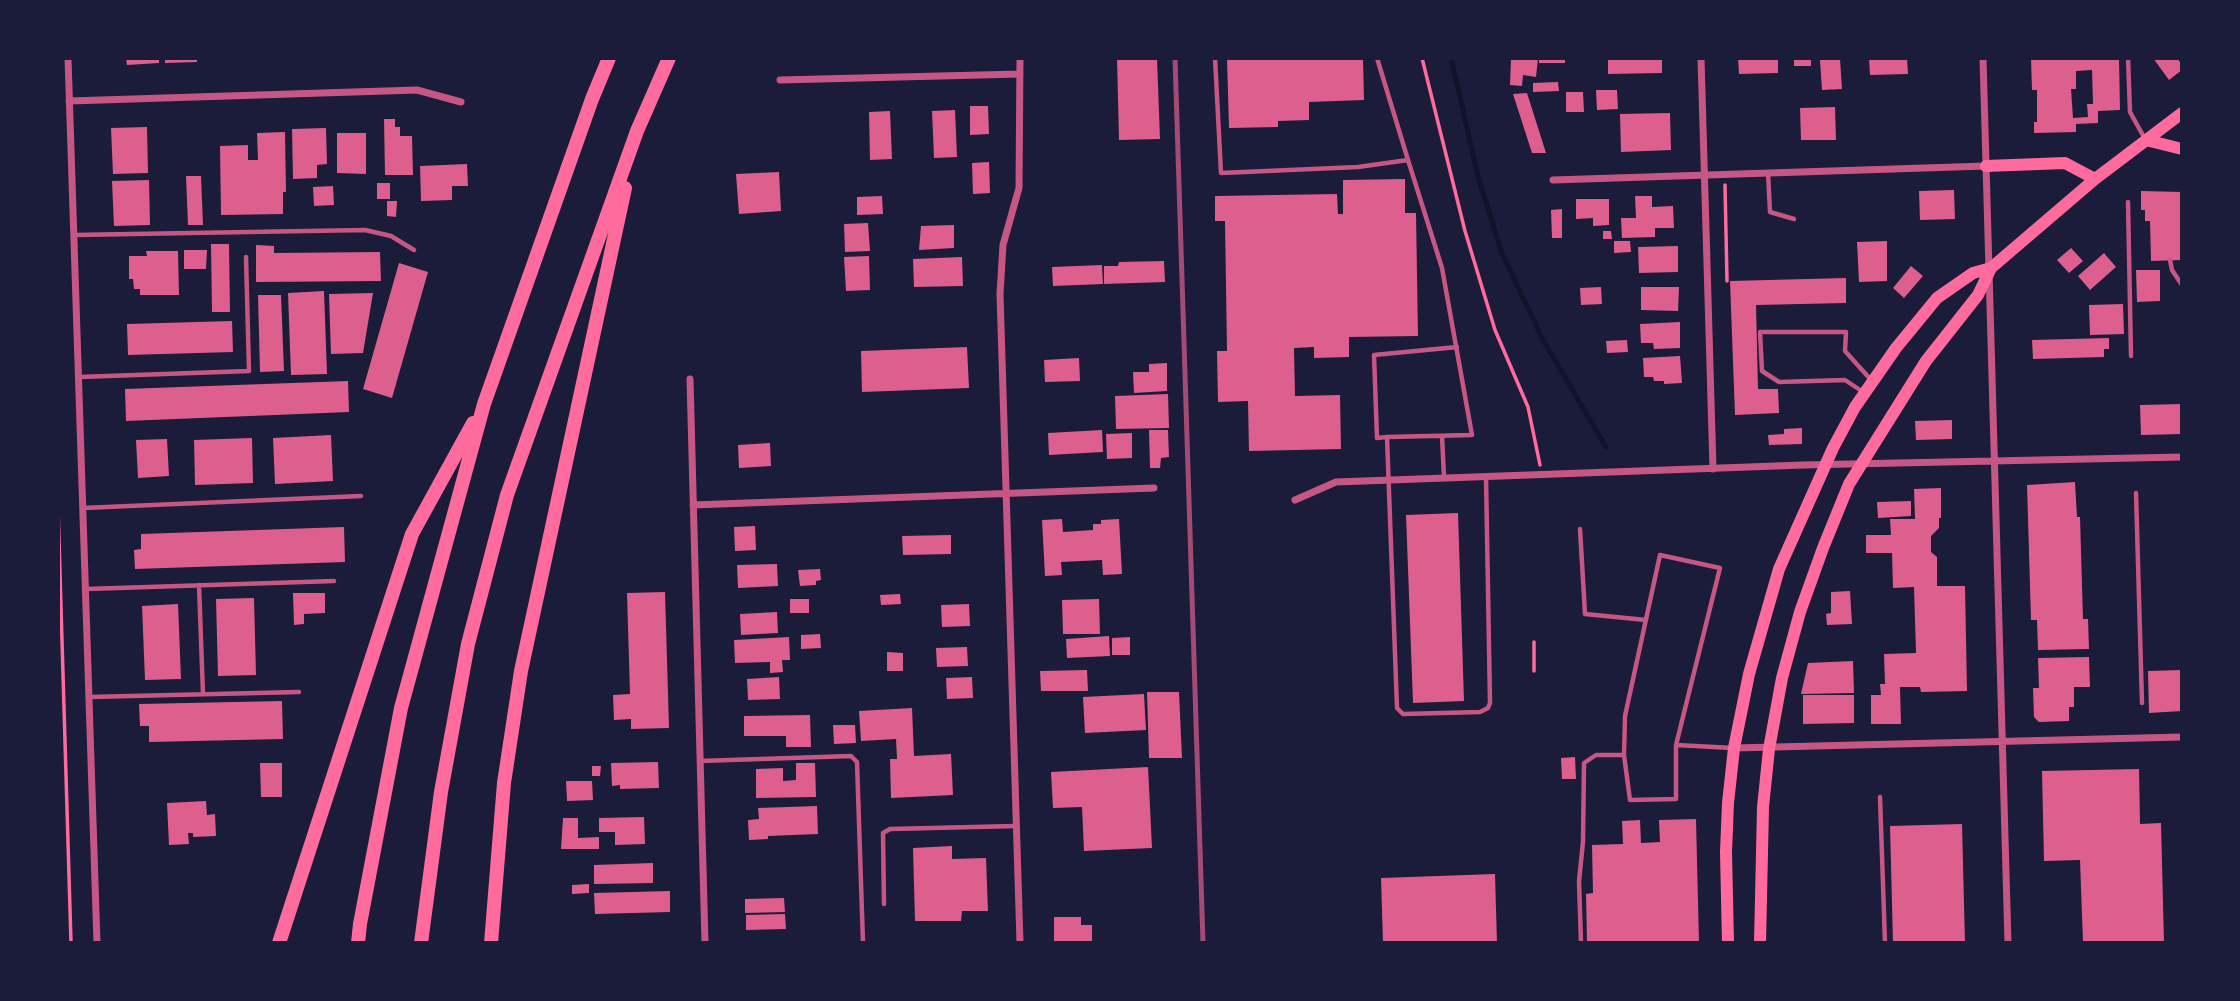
<!DOCTYPE html>
<html>
<head>
<meta charset="utf-8">
<style>
  body { margin:0 }
  #map { position:relative; width:2240px; height:1001px; overflow:hidden; background:#1b1b3a; font-family:"Asap Condensed",sans-serif }
  canvas { display:block }
  .frame { position:absolute; inset:0; border:60px solid #1b1b3a; pointer-events:none }
</style>
</head>
<body>
<div id="map">
<canvas width="2240" height="1001"></canvas>
<div class="frame"></div>
</div>
<script>
const g = document.querySelector('canvas').getContext('2d');
g.lineJoin = 'round';
const poly = rows => new Path2D(rows.map(r => 'M' + r).join(''));
function trace(path, color, width, dash) { g.strokeStyle = color; g.lineWidth = width; g.lineCap = dash ? 'butt' : 'round'; g.setLineDash(dash || []); g.stroke(path); }
function fillPath(path, color) { g.fillStyle = color; g.fill(path, 'evenodd'); }
const stream = poly([
  [1451,58,1478,176,1501,251,1543,340,1606,447]
]);
const building = poly([
  [126,58,159,58,159,63,127,65],
  [165,58,197,58,197,62,165,63],
  [1117,58,1157,58,1160,139,1119,140],
  [1227,58,1363,58,1364,100,1309,102,1309,120,1278,121,1278,127,1229,128],
  [1511,58,1538,58,1536,77,1523,75,1522,86,1510,85],
  [1539,58,1565,58,1565,63,1539,63],
  [1608,58,1662,58,1662,73,1608,74],
  [1738,58,1778,58,1778,73,1739,74],
  [1794,58,1811,58,1811,66,1794,66],
  [1869,58,1907,58,1908,74,1870,75],
  [2031,58,2119,58,2120,110,2098,111,2098,123,2076,124,2076,132,2034,133,2034,122,2037,122,2037,90,2032,90],
  [2092,70,2093,104,2087,104,2088,117,2073,118,2071,89,2076,89,2076,71],
  [2153,58,2177,58,2182,65,2182,70,2169,80],
  [1840,59,1842,89,1822,90,1820,60],
  [1558,82,1559,91,1533,92,1533,83],
  [1596,90,1617,90,1618,109,1597,110],
  [1566,92,1583,92,1584,112,1566,112],
  [1527,93,1546,153,1532,153,1513,94],
  [970,106,988,106,989,134,970,135],
  [1835,107,1836,140,1801,140,1800,108],
  [955,110,957,157,934,158,932,111],
  [890,111,892,159,870,160,869,112],
  [1670,113,1671,150,1621,152,1620,114],
  [384,119,395,119,395,127,400,127,400,136,412,136,413,175,385,175],
  [147,127,148,173,113,174,111,128],
  [326,128,327,164,317,165,317,178,293,179,292,129],
  [285,132,286,192,283,192,283,214,221,215,220,146,248,145,248,160,258,160,257,133],
  [337,133,366,133,366,174,337,173],
  [989,162,990,193,973,194,972,163],
  [467,164,468,186,452,186,452,200,421,201,420,166],
  [779,172,781,211,739,214,736,174],
  [186,176,201,176,203,225,188,225],
  [1405,179,1405,213,1416,213,1418,336,1349,337,1349,357,1314,358,1314,347,1294,348,1295,396,1340,395,1341,449,1249,451,1248,401,1218,402,1217,351,1227,351,1225,221,1215,221,1215,196,1337,194,1338,214,1343,214,1343,180],
  [149,180,150,225,114,226,112,181],
  [377,183,390,183,390,199,377,199],
  [333,186,334,205,314,206,313,187],
  [1954,190,1955,219,1920,220,1919,191],
  [2141,191,2182,192,2182,260,2151,261,2150,221,2145,221,2145,210,2141,210],
  [882,196,883,214,857,215,857,197],
  [1635,196,1652,196,1652,207,1673,206,1674,228,1655,228,1655,237,1622,238,1621,218,1636,218],
  [1576,199,1609,199,1609,225,1593,226,1593,218,1576,219],
  [387,201,397,201,396,217,387,216],
  [1562,209,1562,238,1552,238,1551,210],
  [868,223,870,251,845,252,844,224],
  [954,225,954,248,919,250,921,226],
  [1603,231,1611,231,1612,239,1603,239],
  [1614,241,1630,241,1631,252,1614,253],
  [1887,241,1887,281,1859,282,1857,242],
  [211,244,229,244,230,312,212,312],
  [256,245,274,246,274,253,380,252,381,281,256,282],
  [1678,246,1678,272,1639,273,1638,247],
  [2071,248,2083,261,2069,273,2057,260],
  [184,250,207,250,206,269,184,269],
  [146,251,178,251,179,295,140,295,140,289,134,289,133,279,129,279,129,256,147,256],
  [2104,253,2116,267,2090,290,2078,276],
  [869,256,870,290,846,291,844,257],
  [962,257,963,286,914,287,913,259],
  [1164,261,1165,282,1104,284,1104,266,1118,266,1119,262],
  [399,263,428,272,392,398,363,389],
  [1102,265,1103,284,1053,286,1052,267],
  [1911,266,1923,276,1904,298,1893,288],
  [2136,270,2160,270,2160,301,2137,302],
  [1846,278,1846,303,1756,305,1758,389,1778,389,1779,413,1735,415,1730,281],
  [1601,287,1602,304,1581,305,1580,288],
  [1641,287,1679,287,1678,311,1641,310],
  [324,291,327,374,291,375,288,293],
  [373,293,363,353,331,354,329,294],
  [258,295,281,295,284,371,260,372],
  [2123,304,2124,334,2090,335,2089,305],
  [232,321,233,352,128,355,127,324],
  [1680,322,1680,348,1654,349,1653,343,1641,343,1640,324],
  [2109,338,2109,349,2104,349,2104,357,2033,359,2032,340],
  [1627,340,1628,352,1607,353,1606,341],
  [967,347,969,388,862,392,861,351],
  [1680,356,1682,383,1664,384,1664,381,1654,381,1653,377,1644,377,1643,358],
  [1079,358,1080,381,1045,382,1044,360],
  [1167,363,1167,391,1134,393,1133,372,1149,372,1149,364],
  [348,381,349,412,126,421,125,389],
  [1168,394,1169,428,1116,429,1115,396],
  [2182,404,2182,434,2141,435,2140,405],
  [1952,420,1952,439,1916,440,1915,421],
  [1802,428,1802,444,1769,445,1768,435,1784,434,1784,429],
  [1102,430,1103,452,1049,455,1048,433],
  [1149,430,1168,430,1169,457,1161,458,1160,468,1150,468],
  [1132,433,1132,458,1107,459,1106,434],
  [331,435,333,481,275,484,273,438],
  [252,438,253,483,195,485,194,440],
  [167,439,169,476,138,478,136,440],
  [770,443,771,466,739,468,738,445],
  [2075,482,2077,517,2080,517,2083,619,2088,619,2089,649,2038,650,2037,620,2031,620,2027,485],
  [1941,488,1941,518,1939,518,1939,528,1931,536,1931,552,1937,557,1937,586,1965,586,1967,691,1921,692,1920,687,1900,687,1901,724,1871,724,1871,695,1881,695,1880,684,1885,684,1884,654,1916,653,1914,587,1893,588,1892,553,1866,553,1866,535,1891,535,1890,519,1915,519,1914,489],
  [1911,501,1911,516,1878,518,1877,502],
  [1458,513,1464,701,1413,703,1406,515],
  [1062,519,1063,532,1093,530,1093,524,1101,524,1101,520,1119,519,1122,574,1103,575,1102,560,1061,562,1062,575,1045,576,1042,520],
  [755,526,756,550,735,551,734,527],
  [344,527,345,562,135,569,134,550,141,549,141,534],
  [951,535,951,554,903,555,902,536],
  [777,564,778,586,738,588,737,565],
  [820,569,821,580,816,581,816,585,800,586,798,570],
  [1850,591,1852,624,1827,625,1826,614,1831,613,1831,592],
  [665,592,669,728,631,729,631,719,614,720,613,695,630,694,627,593],
  [293,593,325,593,325,613,304,614,304,624,294,625],
  [900,594,901,604,881,605,880,595],
  [254,598,256,675,218,676,216,599],
  [790,599,809,599,809,613,790,613],
  [1099,599,1100,634,1063,634,1062,600],
  [178,604,181,679,145,680,142,606],
  [969,604,970,626,942,627,941,605],
  [777,612,778,633,741,635,740,614],
  [820,634,821,648,801,649,801,635],
  [1109,636,1110,656,1067,658,1066,639],
  [789,637,790,660,782,660,783,672,770,673,770,662,735,663,734,640],
  [1130,637,1130,655,1112,655,1112,638],
  [967,647,968,666,937,667,936,648],
  [887,652,903,653,903,671,887,671],
  [2089,657,2090,687,2074,687,2074,707,2069,707,2069,721,2039,722,2034,717,2033,688,2039,688,2038,658],
  [1853,661,1854,693,1801,694,1808,663],
  [1087,670,1088,691,1041,691,1040,671],
  [2182,670,2182,711,2149,713,2148,671],
  [779,677,780,699,748,700,747,679],
  [972,677,973,698,947,699,946,678],
  [1147,692,1179,692,1182,758,1149,758],
  [1144,694,1146,730,1085,733,1083,697],
  [1803,695,1854,695,1854,723,1803,724],
  [282,701,283,739,149,742,149,726,140,726,139,704],
  [912,708,914,756,951,754,953,795,891,798,890,759,897,759,896,739,861,741,859,711],
  [810,715,811,747,786,747,786,736,744,736,744,716],
  [833,725,855,725,856,743,834,744],
  [1575,757,1576,779,1562,779,1561,758],
  [658,762,659,788,620,789,620,785,612,786,611,763],
  [260,763,282,763,282,797,261,797],
  [796,763,815,763,816,797,756,798,756,769,783,768,783,781,796,780],
  [592,766,601,766,600,776,592,776],
  [1148,767,1152,848,1084,851,1082,807,1053,808,1051,772],
  [2139,769,2140,824,2161,823,2164,943,2083,943,2080,860,2044,861,2042,771],
  [566,781,592,781,593,800,567,801],
  [206,801,207,815,215,814,216,836,193,837,193,833,188,833,189,844,169,845,167,803],
  [817,806,818,834,768,836,768,839,749,840,748,820,759,819,758,808],
  [644,817,645,844,615,845,615,832,599,832,599,818],
  [563,818,578,818,578,838,599,837,599,849,561,849],
  [1696,819,1699,943,1587,943,1586,894,1593,893,1592,845,1623,844,1622,821,1640,820,1641,843,1660,842,1659,820],
  [1962,824,1965,943,1893,943,1890,826],
  [952,846,952,859,986,858,988,911,962,911,961,921,915,921,913,848],
  [653,863,653,883,594,884,594,865],
  [1495,874,1497,943,1383,943,1381,878],
  [589,884,589,893,572,894,572,885],
  [670,891,670,912,595,914,594,893],
  [784,898,785,912,745,913,745,899],
  [785,914,786,929,746,930,746,915],
  [1054,917,1081,917,1081,925,1092,925,1092,943,1054,943]
]);
const path = poly([
  [1422,58,1465,231,1495,330,1528,407,1540,465],
  [1725,185,1727,281],
  [58,506,71,943],
  [1534,642,1534,671]
]);
const service = poly([
  [1215,58,1221,173,1358,167,1408,160,1377,58],
  [2128,58,2130,112,2145,139],
  [1408,160,1442,268,1472,435,1387,437,1397,708,1403,714,1480,712,1488,708,1490,703,1486,477],
  [1768,172,1770,212,1794,219],
  [2128,202,2131,356],
  [74,235,365,230,391,236,414,250],
  [2170,260,2172,270,2182,285],
  [79,377,249,371,246,257],
  [1863,392,1845,380,1779,382,1762,371,1760,332,1846,332,1845,351,1872,381],
  [1442,436,1444,477],
  [1387,437,1377,438,1374,355,1457,347],
  [2136,493,2142,703],
  [83,508,361,496],
  [1580,529,1585,614,1646,620],
  [199,585,203,694],
  [86,589,334,581],
  [89,697,299,692],
  [1676,745,1720,568,1660,555,1625,716,1624,755,1630,800,1676,799,1676,745,1733,748],
  [700,761,851,756,857,762,863,943],
  [1880,797,1885,943],
  [884,904,883,833,890,829,1015,826],
  [1581,943,1579,881,1583,842,1584,763,1596,755,1624,755]
]);
const minor = poly([
  [68,58,97,943],
  [1020,58,1019,188,1003,245,1000,294,1020,943],
  [1701,58,1713,469],
  [1983,58,2008,943],
  [780,80,1020,74],
  [69,101,417,90,461,102],
  [1553,180,1986,166],
  [690,379,705,943],
  [1295,500,1336,482,1803,465,2182,457],
  [693,505,1154,488],
  [1734,748,2182,737]
]);
const secondary = poly([
  [2146,140,2182,149]
]);
const primary = poly([
  [1986,166,2065,163,2095,179],
  [1728,943,1726,852,1728,803,1734,748,1749,674,1779,569,1833,448,1855,407,1896,348,1937,298,1973,273,1991,268],
  [1760,943,1763,807,1769,749,1782,678,1800,612,1823,548,1849,484,1926,361,1978,295,1991,268,2095,179,2182,113]
]);
const motorway = poly([
  [279,943,412,534,473,423],
  [358,943,360,924,401,708,484,404,592,99,609,58],
  [421,943,441,792,468,644,507,495,637,131,669,58],
  [491,943,504,783,521,671,625,188]
]);
const rail = poly([
  [1175,58,1203,943]
]);
trace(stream, '#12122b', 5);
fillPath(building, '#dd5f8e');
trace(path, '#ff6b9d', 3.5);
trace(service, '#c65784', 4.5);
trace(minor, '#c65784', 7);
trace(secondary, '#ff6b9d', 12);
trace(primary, '#ff6b9d', 12);
trace(motorway, '#ff6b9d', 14);
trace(rail, '#a44b75', 5);
</script>
</body>
</html>
